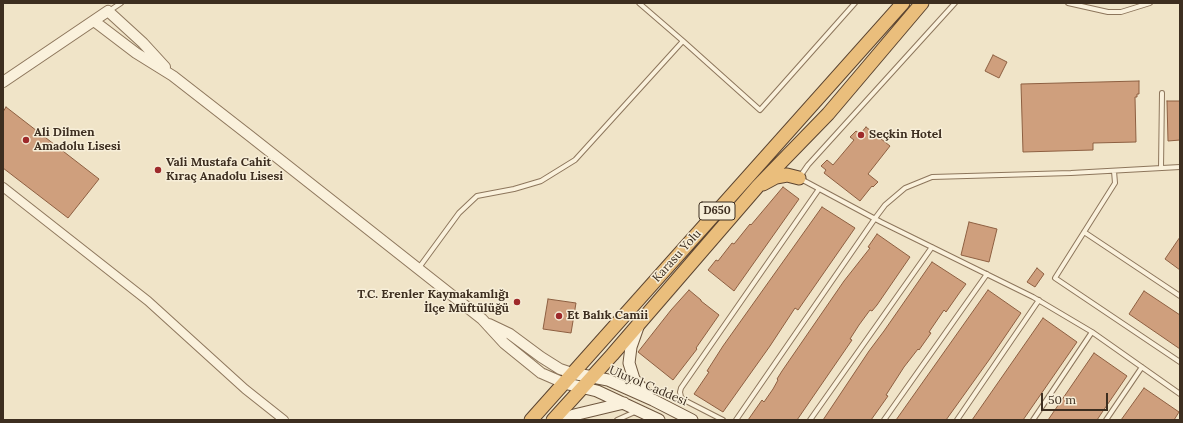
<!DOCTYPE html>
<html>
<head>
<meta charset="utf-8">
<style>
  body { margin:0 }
  #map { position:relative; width:1183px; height:423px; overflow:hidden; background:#f0e4c8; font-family:Lora,serif }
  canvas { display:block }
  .frame { position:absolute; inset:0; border:4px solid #3d2e20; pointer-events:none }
  .scale { position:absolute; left:1041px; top:393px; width:67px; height:18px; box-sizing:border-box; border:2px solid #3d2e20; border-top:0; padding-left:5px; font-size:12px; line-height:14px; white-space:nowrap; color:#3d2e20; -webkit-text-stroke:3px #f7eed8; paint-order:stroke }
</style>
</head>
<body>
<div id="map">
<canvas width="1183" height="423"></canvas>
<div class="frame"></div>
<div class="scale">50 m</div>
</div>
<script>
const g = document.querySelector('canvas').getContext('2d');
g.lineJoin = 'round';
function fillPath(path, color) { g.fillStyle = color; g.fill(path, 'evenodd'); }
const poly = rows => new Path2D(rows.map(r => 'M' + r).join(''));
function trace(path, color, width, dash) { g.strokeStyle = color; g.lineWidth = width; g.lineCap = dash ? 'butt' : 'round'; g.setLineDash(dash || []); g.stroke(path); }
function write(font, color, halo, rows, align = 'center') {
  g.font = font + ' Lora,serif'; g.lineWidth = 3; g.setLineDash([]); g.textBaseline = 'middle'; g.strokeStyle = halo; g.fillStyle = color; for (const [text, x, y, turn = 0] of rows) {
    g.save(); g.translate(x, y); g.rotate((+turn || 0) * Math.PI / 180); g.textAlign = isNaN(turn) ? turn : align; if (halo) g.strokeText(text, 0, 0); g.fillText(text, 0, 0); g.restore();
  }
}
const building = poly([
  [993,55,1007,62,999,78,985,71,993,55],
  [1139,81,1139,94,1137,94,1137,97,1135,97,1136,142,1093,143,1093,150,1023,152,1021,84,1139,81],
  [1167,101,1180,101,1180,140,1168,141,1167,101],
  [6,107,99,179,68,218,3,168,3,112,6,107],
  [866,127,890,146,868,174,878,182,873,187,872,186,860,201,824,173,826,170,821,166,827,160,833,165,854,140,850,137,856,131,860,134,866,127],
  [783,187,799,199,734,291,708,270,716,260,718,261,732,243,734,244,750,224,751,225,783,187],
  [822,207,855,228,798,310,795,308,770,346,723,412,694,394,709,372,707,371,723,346,822,207],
  [969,222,997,229,989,262,961,255,969,222],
  [877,234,910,257,877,305,872,311,870,310,859,325,850,339,852,340,797,420,748,420,762,400,764,402,773,389,778,380,777,379,782,371,844,281,870,248,868,247,877,234],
  [1180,237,1180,270,1165,259,1180,237],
  [932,262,966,284,960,292,946,312,944,310,929,332,931,333,919,350,918,349,904,367,886,395,888,396,871,420,823,420,869,351,884,331,932,262],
  [1037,268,1044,274,1035,287,1027,282,1037,268],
  [689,290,701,300,701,301,719,315,696,348,697,349,673,380,638,352,671,310,689,290],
  [988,290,1021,313,989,360,946,420,896,420,988,290],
  [1144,291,1180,315,1180,349,1129,314,1144,291],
  [548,299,576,303,571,333,543,329,548,299],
  [1043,318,1077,342,1023,420,972,420,1043,318],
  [1094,353,1127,376,1103,411,1097,420,1048,420,1094,353],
  [1144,388,1179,412,1174,420,1121,420,1144,388]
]);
const service = poly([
  [639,3,683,41],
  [955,3,808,165,799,178,881,222,1033,297,1092,332,1180,394],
  [1068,3,1108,12,1121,12,1150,3],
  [109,11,121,3],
  [1161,168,1162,93],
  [1114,171,1115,183,1055,278,1180,362],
  [1084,232,1180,296],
  [418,269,459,213,477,196,514,189,541,181,575,160,683,41,760,110,855,3],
  [617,420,637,411],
  [723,420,684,400,681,397,680,392,681,388,819,189],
  [736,420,876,217,885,205,905,188,932,177,1071,173,1180,167],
  [810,420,932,247],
  [884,420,987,274],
  [957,420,1039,300],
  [1033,420,1092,332],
  [1106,420,1142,367]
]);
const minor = poly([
  [3,187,148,301,245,389,284,420]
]);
const tertiary = poly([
  [94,21,136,53,173,76,250,136,482,319,504,343,541,373,564,383],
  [3,82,108,11,143,43,165,67],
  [489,324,510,334,541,357,560,369,572,373]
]);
const secondary = poly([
  [638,327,631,347,629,363,634,379,648,396],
  [572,373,608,380,653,400,692,420],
  [564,383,597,391,659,420],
  [563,420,574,415,624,403]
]);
const trunk = poly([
  [763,184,776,177,787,175,799,178],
  [531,420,903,3],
  [553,420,612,355,758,186,828,114,922,3]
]);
const markers = [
  [861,135,4,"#9e2a2b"],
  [26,140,4,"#9e2a2b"],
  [158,170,4,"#9e2a2b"],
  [517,302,4,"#9e2a2b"],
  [559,316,4,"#9e2a2b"]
];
const shields = [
  [717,211,36]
];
const shieldNames = [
  ["D650",717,211]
];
const poiNames = [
  ["Ali Dilmen",34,133],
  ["Amadolu Lisesi",34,147],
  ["Seçkin Hotel",869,135],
  ["Vali Mustafa Cahit",166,163],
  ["Kıraç Anadolu Lisesi",166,177],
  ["T.C. Erenler Kaymakamlığı",509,295,"right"],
  ["İlçe Müftülüğü",509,309,"right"],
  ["Et Balık Camii",567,316]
];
const streetNames = [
  ["Karasu Yolu",677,256,-48],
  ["Uluyol Caddesi",648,386,23]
];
fillPath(building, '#cf9f7d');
trace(building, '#8d5f41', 1);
trace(service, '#8d765c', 6);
trace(minor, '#8d765c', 10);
trace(tertiary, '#8d765c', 12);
trace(secondary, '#6f573f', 13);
trace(trunk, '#5b4430', 15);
trace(service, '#faf1dc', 4);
trace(minor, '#faf1dc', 8);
trace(tertiary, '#faf1dc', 10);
trace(secondary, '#faf1dc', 11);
trace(trunk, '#eabe7c', 13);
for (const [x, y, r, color] of markers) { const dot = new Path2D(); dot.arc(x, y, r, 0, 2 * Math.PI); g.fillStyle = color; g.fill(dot); trace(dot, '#f7eed8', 1.5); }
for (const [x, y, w] of shields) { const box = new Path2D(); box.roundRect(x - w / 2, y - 9, w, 18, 3); g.fillStyle = '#f7eed8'; g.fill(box); trace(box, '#3d2e20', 1); }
write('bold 11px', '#3d2e20', null, shieldNames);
write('bold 12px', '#3d2e20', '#f7eed8', poiNames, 'left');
write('12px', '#3d2e20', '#f7eed8', streetNames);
</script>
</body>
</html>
